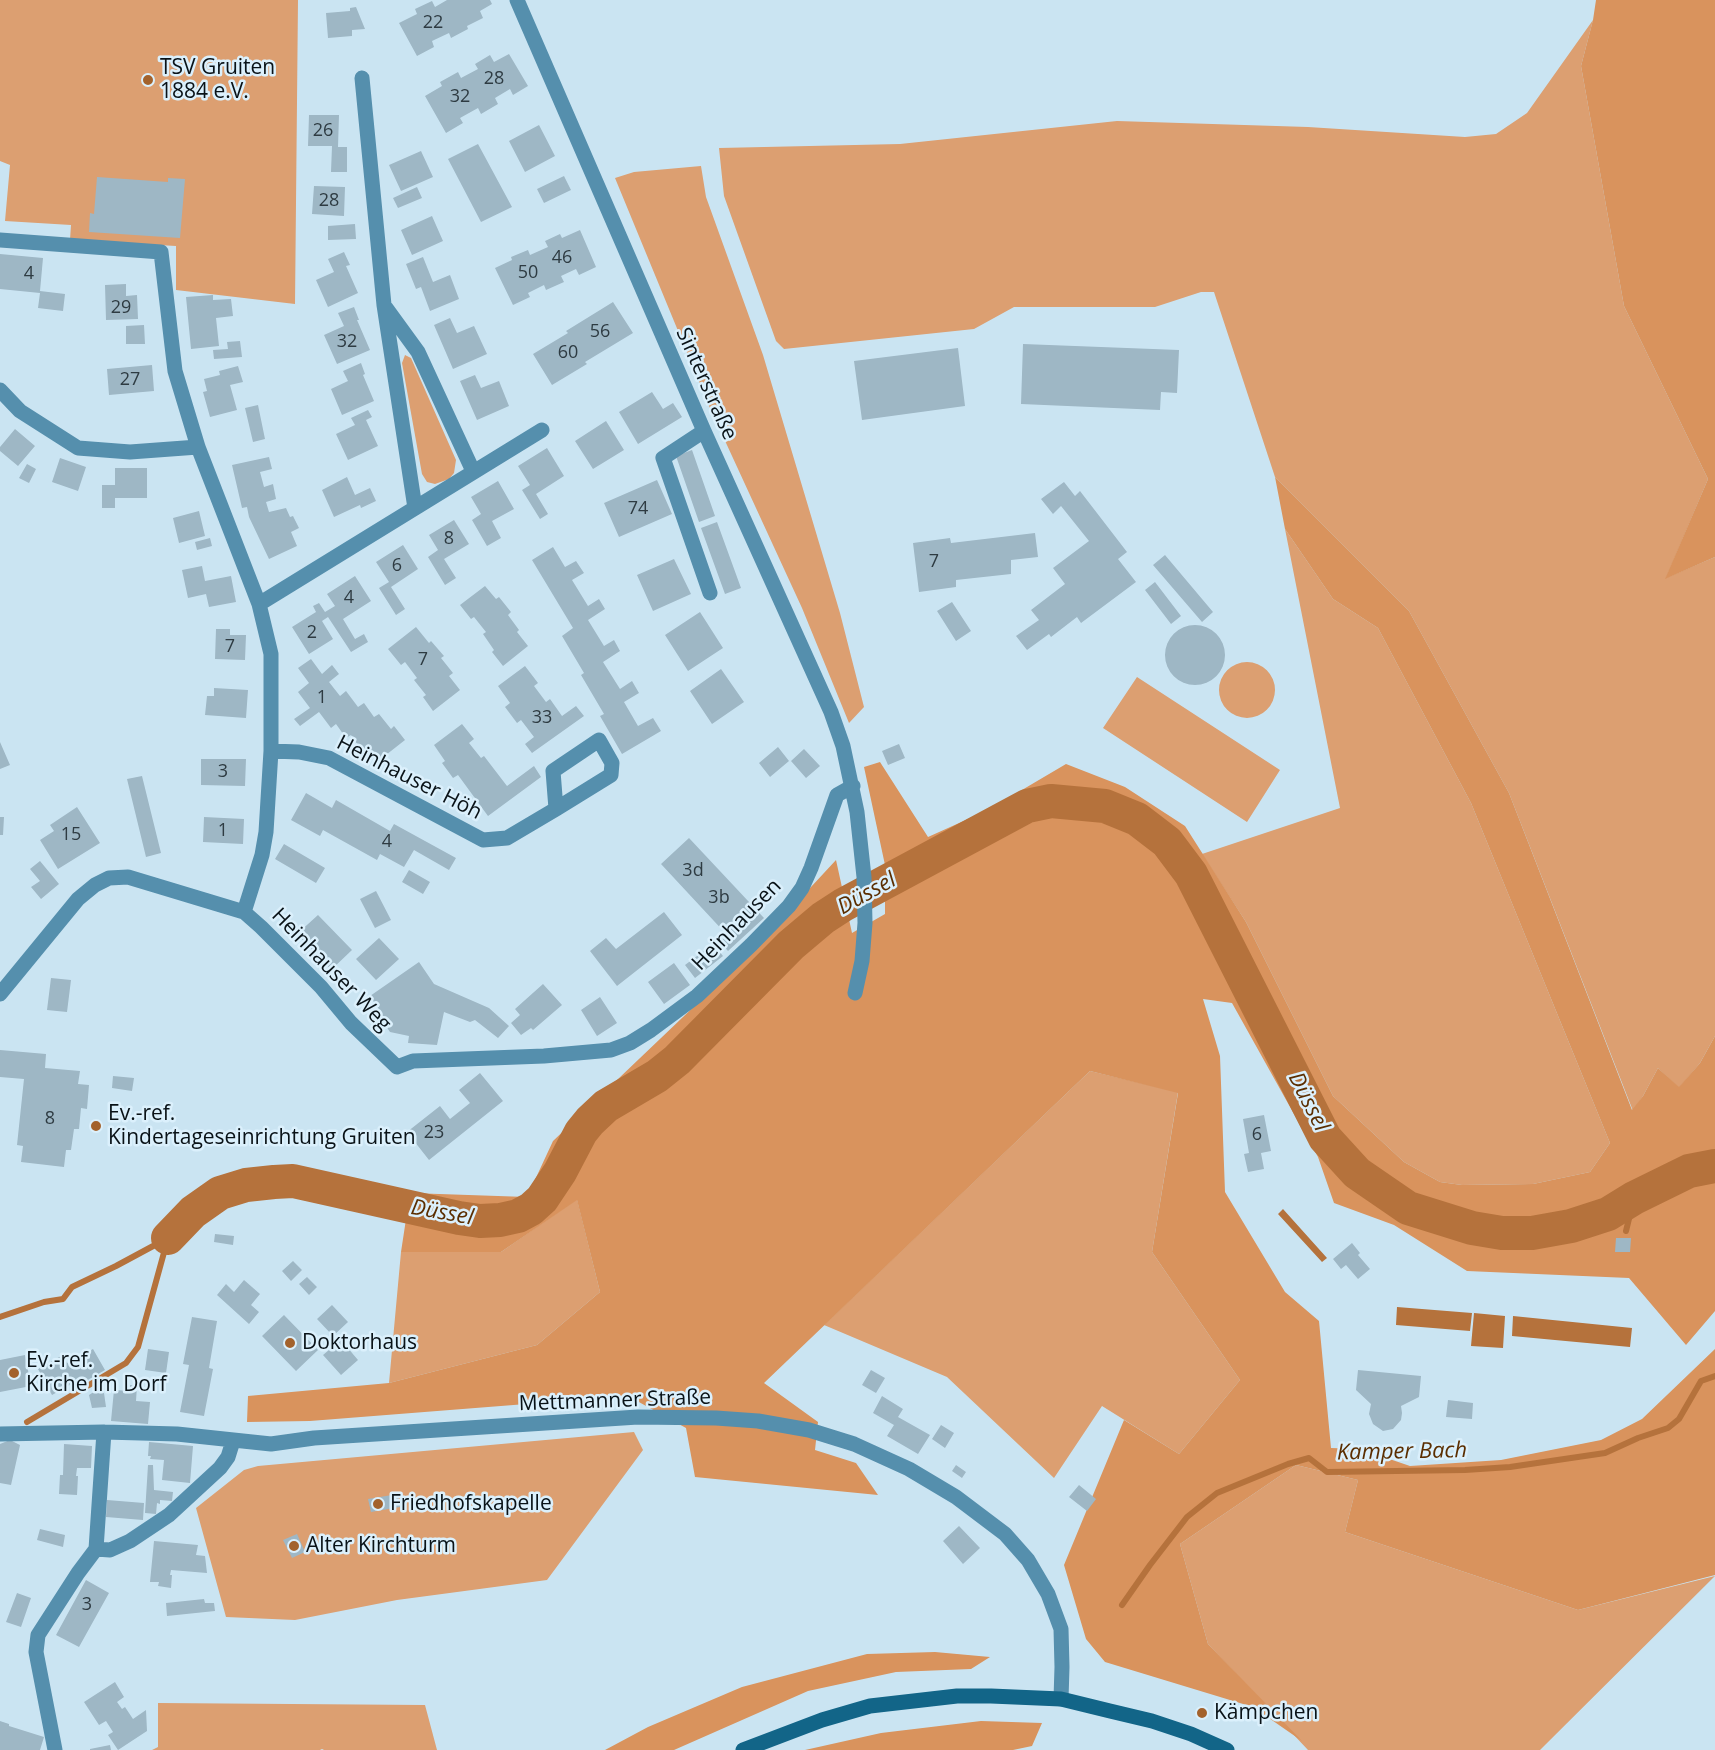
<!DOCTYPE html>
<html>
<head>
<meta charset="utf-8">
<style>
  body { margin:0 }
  canvas { display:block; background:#cae4f2 }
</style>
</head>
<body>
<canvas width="1715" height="1750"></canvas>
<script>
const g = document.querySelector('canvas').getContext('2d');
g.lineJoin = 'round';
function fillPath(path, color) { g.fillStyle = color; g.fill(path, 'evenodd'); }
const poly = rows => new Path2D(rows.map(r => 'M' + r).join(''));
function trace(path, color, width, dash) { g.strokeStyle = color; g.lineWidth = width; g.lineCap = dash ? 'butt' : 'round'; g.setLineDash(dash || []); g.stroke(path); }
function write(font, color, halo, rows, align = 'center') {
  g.font = font + ' "Open Sans",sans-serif'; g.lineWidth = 5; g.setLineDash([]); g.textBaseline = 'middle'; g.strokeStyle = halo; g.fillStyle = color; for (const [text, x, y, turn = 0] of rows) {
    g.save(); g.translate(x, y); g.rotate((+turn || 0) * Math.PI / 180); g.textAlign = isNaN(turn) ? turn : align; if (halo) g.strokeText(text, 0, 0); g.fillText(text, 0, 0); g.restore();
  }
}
const green = poly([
  [0,0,298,0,295,304,176,290,176,246,70,240,71,225,5,221,10,165,0,161],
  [1593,20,1581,66,1624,306,1708,479,1666,578,1715,557,1715,1036,1700,1063,1679,1088,1658,1068,1643,1096,1633,1111,1509,793,1409,611,1275,477,1214,292,1201,292,1155,307,1014,307,974,329,784,349,776,341,724,196,719,148,900,144,1117,121,1308,127,1465,137,1496,134,1527,113],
  [701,166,706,197,763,355,840,613,864,707,849,723,802,608,709,406,615,178,634,172],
  [405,355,411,358,456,460,454,473,449,479,435,484,427,482,422,474,402,363],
  [1285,529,1333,599,1378,628,1471,803,1610,1143,1590,1172,1533,1184,1462,1185,1440,1182,1404,1162,1333,1096,1246,922,1202,854,1340,808],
  '1219 690a28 28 0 1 1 56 0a28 28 0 1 1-56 0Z',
  [1137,677,1280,770,1247,822,1103,728],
  [1090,1071,1178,1092,1152,1252,1240,1380,1179,1454,1102,1406,1054,1478,947,1377,824,1325],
  [577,1199,600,1292,537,1345,389,1383,401,1252,501,1252],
  [634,1432,643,1450,547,1580,397,1600,295,1620,226,1617,196,1508,244,1470,258,1466],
  [1296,1465,1358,1480,1345,1532,1578,1610,1715,1576,1540,1750,1308,1750,1208,1644,1180,1544],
  [158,1703,425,1705,437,1750,324,1750,322,1749,320,1750,152,1750,158,1747]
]);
const forest = poly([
  [1596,0,1715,0,1715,557,1665,579,1708,479,1624,306,1581,66,1593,20],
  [1275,477,1409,611,1509,793,1632,1110,1643,1096,1658,1068,1679,1087,1700,1063,1715,1036,1715,1311,1686,1345,1629,1278,1467,1271,1394,1225,1334,1203,1318,1157,1232,1003,1203,999,1220,1056,1225,1192,1285,1292,1319,1321,1331,1448,1360,1449,1410,1466,1501,1460,1601,1440,1642,1419,1715,1349,1715,1575,1578,1610,1345,1532,1358,1480,1296,1465,1180,1544,1208,1644,1302,1741,1253,1707,1105,1662,1086,1639,1064,1565,1124,1420,1179,1454,1240,1380,1152,1252,1178,1093,1090,1071,764,1383,818,1422,815,1450,856,1463,878,1495,695,1477,686,1428,628,1396,310,1421,247,1422,248,1396,389,1383,537,1345,600,1292,577,1200,501,1252,401,1252,410,1193,527,1197,553,1141,747,956,836,860,852,933,885,914,885,865,864,767,880,762,928,837,988,810,1066,764,1125,787,1185,826,1246,922,1333,1096,1404,1162,1440,1182,1462,1185,1533,1184,1590,1172,1610,1143,1471,803,1378,628,1333,599,1285,529],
  [935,1652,990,1657,971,1669,896,1672,808,1691,674,1750,605,1750,648,1727,742,1687,867,1654],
  [981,1721,1042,1723,1032,1746,1013,1750,805,1750,881,1733]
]);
const water = poly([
  [1283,1209,1327,1258,1322,1262,1278,1214],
  [1397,1307,1472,1313,1470,1331,1396,1325],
  [1474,1313,1505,1316,1503,1348,1471,1346],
  [1513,1316,1632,1328,1630,1347,1512,1336]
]);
const stream = poly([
  [1626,1231,1634,1198],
  [0,1317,44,1302,63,1299,72,1287,116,1266,168,1238],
  [27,1422,126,1363,138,1347,168,1238],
  [1122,1605,1150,1565,1187,1517,1217,1493,1288,1464,1309,1458,1327,1472,1465,1470,1510,1467,1605,1453,1638,1438,1668,1428,1679,1419,1701,1381,1715,1376]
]);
const river = poly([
  [168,1238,193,1212,220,1193,246,1185,274,1182,293,1181,459,1218,480,1221,500,1220,518,1216,531,1209,542,1199,560,1172,581,1132,590,1121,606,1106,657,1076,677,1060,791,945,823,918,843,905,1027,806,1051,801,1105,806,1137,819,1167,842,1191,874,1325,1138,1357,1173,1408,1208,1472,1228,1502,1233,1532,1233,1571,1226,1608,1214,1634,1198,1689,1171,1715,1166]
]);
const building = poly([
  [447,0,490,0,492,4,480,11,483,18,467,26,468,29,451,38,449,33,432,41,434,47,417,56,399,23,417,14,415,9,432,1,435,7],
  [356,7,365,29,352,30,352,36,328,38,326,13,350,11,350,8],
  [509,54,528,86,513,95,510,89,495,98,498,104,481,114,478,108,460,118,463,123,446,133,425,96,442,86,440,82,458,72,461,78,478,69,475,64,490,55,494,62],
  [309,115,339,115,338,147,347,147,347,172,331,172,332,146,308,146],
  [539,125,555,156,525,172,509,141],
  [478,144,512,207,481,222,448,159],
  [421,151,433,177,401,191,389,165],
  [564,176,571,190,544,203,537,189],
  [97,177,168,182,168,178,185,179,180,238,89,232,90,213,94,214],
  [314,186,345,187,344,216,312,214],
  [417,187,422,198,398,208,393,198],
  [432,216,443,241,412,255,401,230],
  [355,224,356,239,328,240,328,226],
  [580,230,596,267,579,275,576,269,561,276,564,282,546,290,544,285,528,293,530,297,513,305,495,268,512,260,511,257,528,250,530,255,548,247,545,241,560,234,562,238],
  [344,252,350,265,346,266,358,293,328,307,316,280,334,272,328,259],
  [0,254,43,258,40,291,65,294,63,311,38,308,40,293,0,289],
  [423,257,433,282,450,275,459,299,430,311,421,287,416,289,406,264],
  [126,284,126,296,137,295,138,319,106,320,105,285],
  [213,295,213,300,231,299,233,316,216,318,219,346,191,349,186,297],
  [613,302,633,333,585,362,587,364,552,385,533,354,568,333,566,331],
  [354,307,359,320,357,320,370,350,337,364,324,335,344,326,338,313],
  [450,318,457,333,474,326,487,354,453,369,434,325],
  [144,325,145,344,126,344,126,326],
  [240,341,242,357,214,359,213,350,228,349,227,342],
  [1023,344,1179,350,1177,393,1161,392,1160,410,1021,404],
  [958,348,965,406,862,420,854,361],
  [361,363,365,374,363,375,374,401,342,415,331,389,348,381,343,371],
  [152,365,154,391,109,395,107,369],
  [238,366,243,382,230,385,237,410,210,417,203,392,207,391,204,379,220,375,219,371],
  [475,375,481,388,499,381,509,406,477,420,460,381],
  [652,392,663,409,673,403,682,417,638,444,619,412],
  [258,405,265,439,253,442,245,408],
  [368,410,372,417,366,420,378,446,348,460,336,434,355,425,351,418],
  [606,421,624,450,593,469,575,441],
  [15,429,35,446,18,466,0,451,0,447],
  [547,448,564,476,536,494,548,514,540,519,522,490,530,485,518,466],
  [692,450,715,516,699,522,676,456],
  [269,457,272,469,260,472,264,487,273,484,276,499,266,502,269,512,286,508,290,517,293,516,299,528,291,532,297,546,269,559,249,517,247,507,242,508,232,465],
  [60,458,86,467,78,491,52,482],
  [27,464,36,469,29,483,19,478],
  [115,468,147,468,147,498,115,498,115,508,102,508,102,485,115,485],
  [347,477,355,495,370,488,376,501,361,508,360,505,334,517,322,490],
  [657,480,672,514,619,537,604,503],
  [498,481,514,509,492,521,501,538,487,546,472,520,481,514,471,497],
  [1064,482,1075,496,1080,491,1127,552,1118,559,1136,582,1081,623,1077,617,1051,637,1049,634,1027,650,1016,636,1039,620,1031,610,1065,584,1053,568,1089,541,1061,506,1053,514,1041,499],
  [199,511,205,536,179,543,173,518],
  [454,520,469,544,444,559,456,578,445,585,428,557,438,550,429,535],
  [717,522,741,588,725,594,701,528],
  [1035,533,1038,557,1011,560,1011,574,956,580,956,587,919,592,913,543,950,538,951,543],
  [210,538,212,546,197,550,195,542],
  [403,545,418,569,391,587,405,609,396,615,379,588,389,582,376,562],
  [553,547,565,567,576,561,584,573,572,580,588,606,599,599,605,609,588,620,604,646,614,640,620,651,603,662,620,689,632,681,639,693,624,702,638,726,653,718,661,731,622,754,600,716,604,714,581,675,584,673,562,636,573,628,532,560],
  [1165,555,1213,612,1202,622,1153,565],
  [674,559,691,594,653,611,637,575],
  [202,566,205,581,231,576,236,602,209,607,206,594,188,598,182,570],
  [355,576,371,601,343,619,355,639,364,634,368,642,351,652,328,617,322,621,333,639,309,654,292,627,316,612,313,606,319,603,325,612,335,606,327,594],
  [1155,582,1181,616,1171,624,1145,590],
  [485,586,496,599,499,597,511,612,508,615,519,630,517,632,528,646,503,666,492,652,494,650,483,634,486,632,474,617,471,619,460,605],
  [952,602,971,631,956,641,937,611],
  [700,612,723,648,688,671,665,635],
  '1165 655a30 30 0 1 1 60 0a30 30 0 1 1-60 0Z',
  [416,627,429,643,431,641,444,656,441,658,453,673,449,676,460,690,433,711,423,697,426,695,414,680,417,678,405,662,401,665,388,649],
  [216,629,230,629,230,635,246,635,245,660,215,659],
  [311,659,322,674,332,665,339,674,329,682,340,696,346,691,358,707,364,703,374,717,379,714,391,729,394,726,405,740,377,762,366,748,362,751,351,735,346,738,336,724,331,728,319,712,300,726,294,719,310,708,298,692,309,683,298,668],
  [525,666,538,683,534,686,546,702,550,699,562,716,576,706,584,716,532,753,525,744,534,737,521,720,517,723,505,707,510,703,498,686],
  [721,669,744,702,712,724,690,691],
  [214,688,248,690,246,718,205,715,207,696,214,696],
  [462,724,474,739,469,743,481,758,484,756,507,786,534,766,541,777,488,816,458,775,453,778,442,763,445,761,434,745],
  [0,742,10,765,0,769],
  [899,744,905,758,888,765,882,751],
  [778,747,789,761,770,777,759,763],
  [804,749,820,766,806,778,791,761],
  [201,759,246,759,245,786,201,785],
  [142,776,161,853,146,857,127,779],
  [306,793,332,808,336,800,390,831,394,824,456,858,449,870,414,850,404,867,380,854,377,860,323,830,320,836,291,820],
  [77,807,100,843,58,869,40,840,54,831,50,825],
  [0,817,4,817,3,835,0,835],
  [204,817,244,819,243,844,203,842],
  [689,838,764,918,728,951,720,942,727,935,661,864],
  [284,844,325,868,316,883,275,859],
  [40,861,59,884,41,899,31,887,40,881,30,869],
  [409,870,430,882,423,894,402,882],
  [376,891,391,920,375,928,360,899],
  [664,912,682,935,617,986,590,951,606,938,616,949],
  [318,915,352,950,331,970,297,934],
  [379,938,399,959,376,980,356,959],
  [713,944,723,956,695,978,685,965],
  [419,962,434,984,489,1008,509,1026,498,1038,475,1020,470,1022,444,1012,437,1045,408,1043,409,1036,390,1032,377,1013,380,1011,370,996],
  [674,963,690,985,664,1004,648,982],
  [51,978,71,980,67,1012,47,1010],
  [543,984,562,1005,533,1030,531,1028,521,1035,511,1023,520,1015,515,1009],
  [600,997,617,1023,597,1036,581,1010],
  [0,1050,46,1054,45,1068,80,1071,78,1084,89,1085,87,1109,81,1108,79,1129,74,1129,71,1150,66,1150,64,1167,21,1162,23,1146,17,1145,24,1079,0,1077],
  [480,1073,503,1101,429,1160,407,1132,440,1106,450,1119,470,1103,459,1090],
  [113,1076,134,1078,132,1091,112,1088],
  [1264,1115,1271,1151,1261,1153,1264,1169,1248,1172,1244,1154,1249,1153,1243,1119],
  [215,1234,234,1236,233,1245,214,1242],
  [1616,1238,1631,1238,1630,1252,1615,1252],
  [1352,1243,1360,1253,1358,1255,1370,1269,1358,1279,1346,1265,1341,1269,1333,1259],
  [293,1261,302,1270,291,1281,282,1271],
  [307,1277,317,1287,309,1295,299,1284],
  [244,1280,260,1294,251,1305,259,1312,249,1324,217,1295,226,1284,234,1292],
  [332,1305,348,1322,333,1336,317,1319],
  [284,1315,318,1350,296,1371,262,1336],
  [192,1317,217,1321,209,1368,213,1369,204,1416,180,1412,189,1365,183,1364],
  [341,1340,358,1360,341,1375,323,1355],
  [93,1349,105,1370,79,1385,77,1381,52,1395,38,1369,63,1355,67,1363],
  [148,1349,169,1352,166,1373,145,1370],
  [25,1355,31,1386,0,1392,0,1360],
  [871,1370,885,1378,876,1393,862,1385],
  [1358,1370,1421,1376,1419,1397,1401,1406,1402,1413,1401,1420,1393,1429,1383,1431,1373,1424,1369,1414,1371,1404,1356,1390],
  [130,1385,137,1386,136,1401,150,1402,148,1424,111,1421,114,1390,130,1391],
  [103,1386,106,1407,92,1408,89,1395],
  [882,1396,903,1409,898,1417,930,1435,918,1454,887,1436,894,1425,873,1413],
  [1448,1400,1473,1403,1472,1419,1446,1417],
  [941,1425,954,1433,945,1448,932,1439],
  [10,1440,20,1445,11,1485,0,1483,0,1444],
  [149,1442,193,1446,190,1483,162,1480,164,1460,150,1459,151,1456,148,1456],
  [64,1444,92,1446,91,1468,77,1468,76,1476,78,1476,77,1495,59,1494,60,1475,63,1475],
  [148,1465,153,1465,154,1490,173,1492,172,1501,160,1500,160,1504,157,1503,156,1514,145,1513],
  [956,1465,966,1472,962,1478,952,1471],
  [1079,1485,1096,1499,1087,1511,1069,1497],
  [398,1494,400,1507,371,1512,368,1499],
  [107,1500,144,1503,143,1520,106,1517],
  [959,1526,980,1548,963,1564,943,1541],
  [40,1529,65,1535,63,1547,37,1540],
  [297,1534,305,1552,292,1558,283,1540],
  [154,1541,198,1545,196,1555,205,1556,207,1573,171,1570,170,1575,172,1575,171,1588,158,1586,159,1582,150,1582],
  [86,1580,109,1593,79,1647,56,1635],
  [17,1593,31,1598,21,1627,6,1622],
  [204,1599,205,1603,214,1603,215,1611,167,1616,166,1603],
  [115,1682,124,1697,117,1702,122,1709,125,1707,133,1719,146,1710,147,1731,118,1750,108,1735,113,1732,106,1721,99,1725,84,1702],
  [0,1721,9,1724,9,1726,44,1737,40,1750,0,1750],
  [110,1745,111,1750,90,1750,90,1749]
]);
const minor = poly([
  [517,0,704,431,831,712,843,746,857,812,864,877,865,923,862,961,855,993],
  [362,78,384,305,415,508],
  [0,240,161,252,175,371,198,447,259,604,271,654,271,751,266,832,262,855,244,912],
  [386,308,418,352,473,471],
  [0,390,20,411,78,448,130,452,198,447],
  [704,431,663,458,710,593],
  [259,604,542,430],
  [271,751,299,752,329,758,483,840,507,838,556,809,611,775,612,763,599,740,553,771,556,809],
  [0,994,78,899,95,885,109,878,128,877,244,912,261,927,321,987,351,1023,397,1067,413,1061,544,1056,611,1050,630,1043,651,1030,697,996,751,945,789,906,802,888,811,868,837,795,853,786],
  [0,1434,104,1432,177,1434,271,1444,314,1438,638,1417,716,1418,758,1421,809,1430,854,1444,909,1469,956,1497,1005,1534,1028,1560,1048,1594,1061,1629,1062,1667,1061,1699],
  [96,1549,110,1550,130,1541,169,1515,220,1468,228,1457,233,1441],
  [96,1549,104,1432],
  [55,1750,36,1652,38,1635,78,1573,96,1549]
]);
const secondary = poly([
  [743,1750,822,1720,870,1706,957,1696,991,1696,1061,1699,1110,1711,1152,1721,1191,1734,1227,1750]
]);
const markers = [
  [148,80,6,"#a3622c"],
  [96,1126,6,"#a3622c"],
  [290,1343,6,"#a3622c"],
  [14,1373,6,"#a3622c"],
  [378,1504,6,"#a3622c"],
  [294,1546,6,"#a3622c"],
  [1202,1713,6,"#a3622c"]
];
const numberNames = [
  ["22",433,23],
  ["28",494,79],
  ["32",460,97],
  ["26",323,131],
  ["28",329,201],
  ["46",562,258],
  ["50",528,273],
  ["4",29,274],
  ["29",121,308],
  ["56",600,332],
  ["32",347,342],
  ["60",568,353],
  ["27",130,380],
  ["74",638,509],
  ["8",449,539],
  ["7",934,562],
  ["6",397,566],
  ["4",349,598],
  ["2",312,633],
  ["7",230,647],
  ["7",423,660],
  ["1",322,698],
  ["33",542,718],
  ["3",223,772],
  ["1",223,831],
  ["15",71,835],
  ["4",387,842],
  ["3d",693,871],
  ["3b",719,898],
  ["8",50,1119],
  ["23",434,1133],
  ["6",1257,1135],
  ["3",87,1605]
];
const poiNames = [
  ["TSV Gruiten",160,68],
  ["1884 e.V.",160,92],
  ["Ev.-ref.",108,1114],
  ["Kindertageseinrichtung Gruiten",108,1138],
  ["Doktorhaus",302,1343],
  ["Ev.-ref.",26,1361],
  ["Kirche im Dorf",26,1385],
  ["Friedhofskapelle",390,1504],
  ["Alter Kirchturm",306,1546],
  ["Kämpchen",1214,1713]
];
const streetNames = [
  ["Sinterstraße",706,384,66],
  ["Heinhauser Höh",409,778,27],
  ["Heinhausen",737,925,-46],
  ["Heinhauser Weg",331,970,46],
  ["Mettmanner Straße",615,1401,-2]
];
const waterNames = [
  ["Düssel",867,894,-29],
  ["Düssel",1308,1102,63],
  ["Düssel",442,1213,10],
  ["Kamper Bach",1402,1452,-1]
];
fillPath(green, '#dc9f71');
fillPath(forest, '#d9935d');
fillPath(water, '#b5723c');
trace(stream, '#b5723c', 6);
trace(river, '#b5723c', 34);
fillPath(building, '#9eb7c5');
trace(minor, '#558fad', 15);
trace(secondary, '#126588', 15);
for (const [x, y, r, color] of markers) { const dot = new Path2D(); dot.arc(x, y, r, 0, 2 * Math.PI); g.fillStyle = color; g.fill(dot); trace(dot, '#dbf0fc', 2); }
write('18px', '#2e3b42', null, numberNames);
write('21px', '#091217', '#dbf0fc', poiNames, 'left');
write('21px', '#091217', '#dbf0fc', streetNames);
write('italic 22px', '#5b2e01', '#dbf0fc', waterNames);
</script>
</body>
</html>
